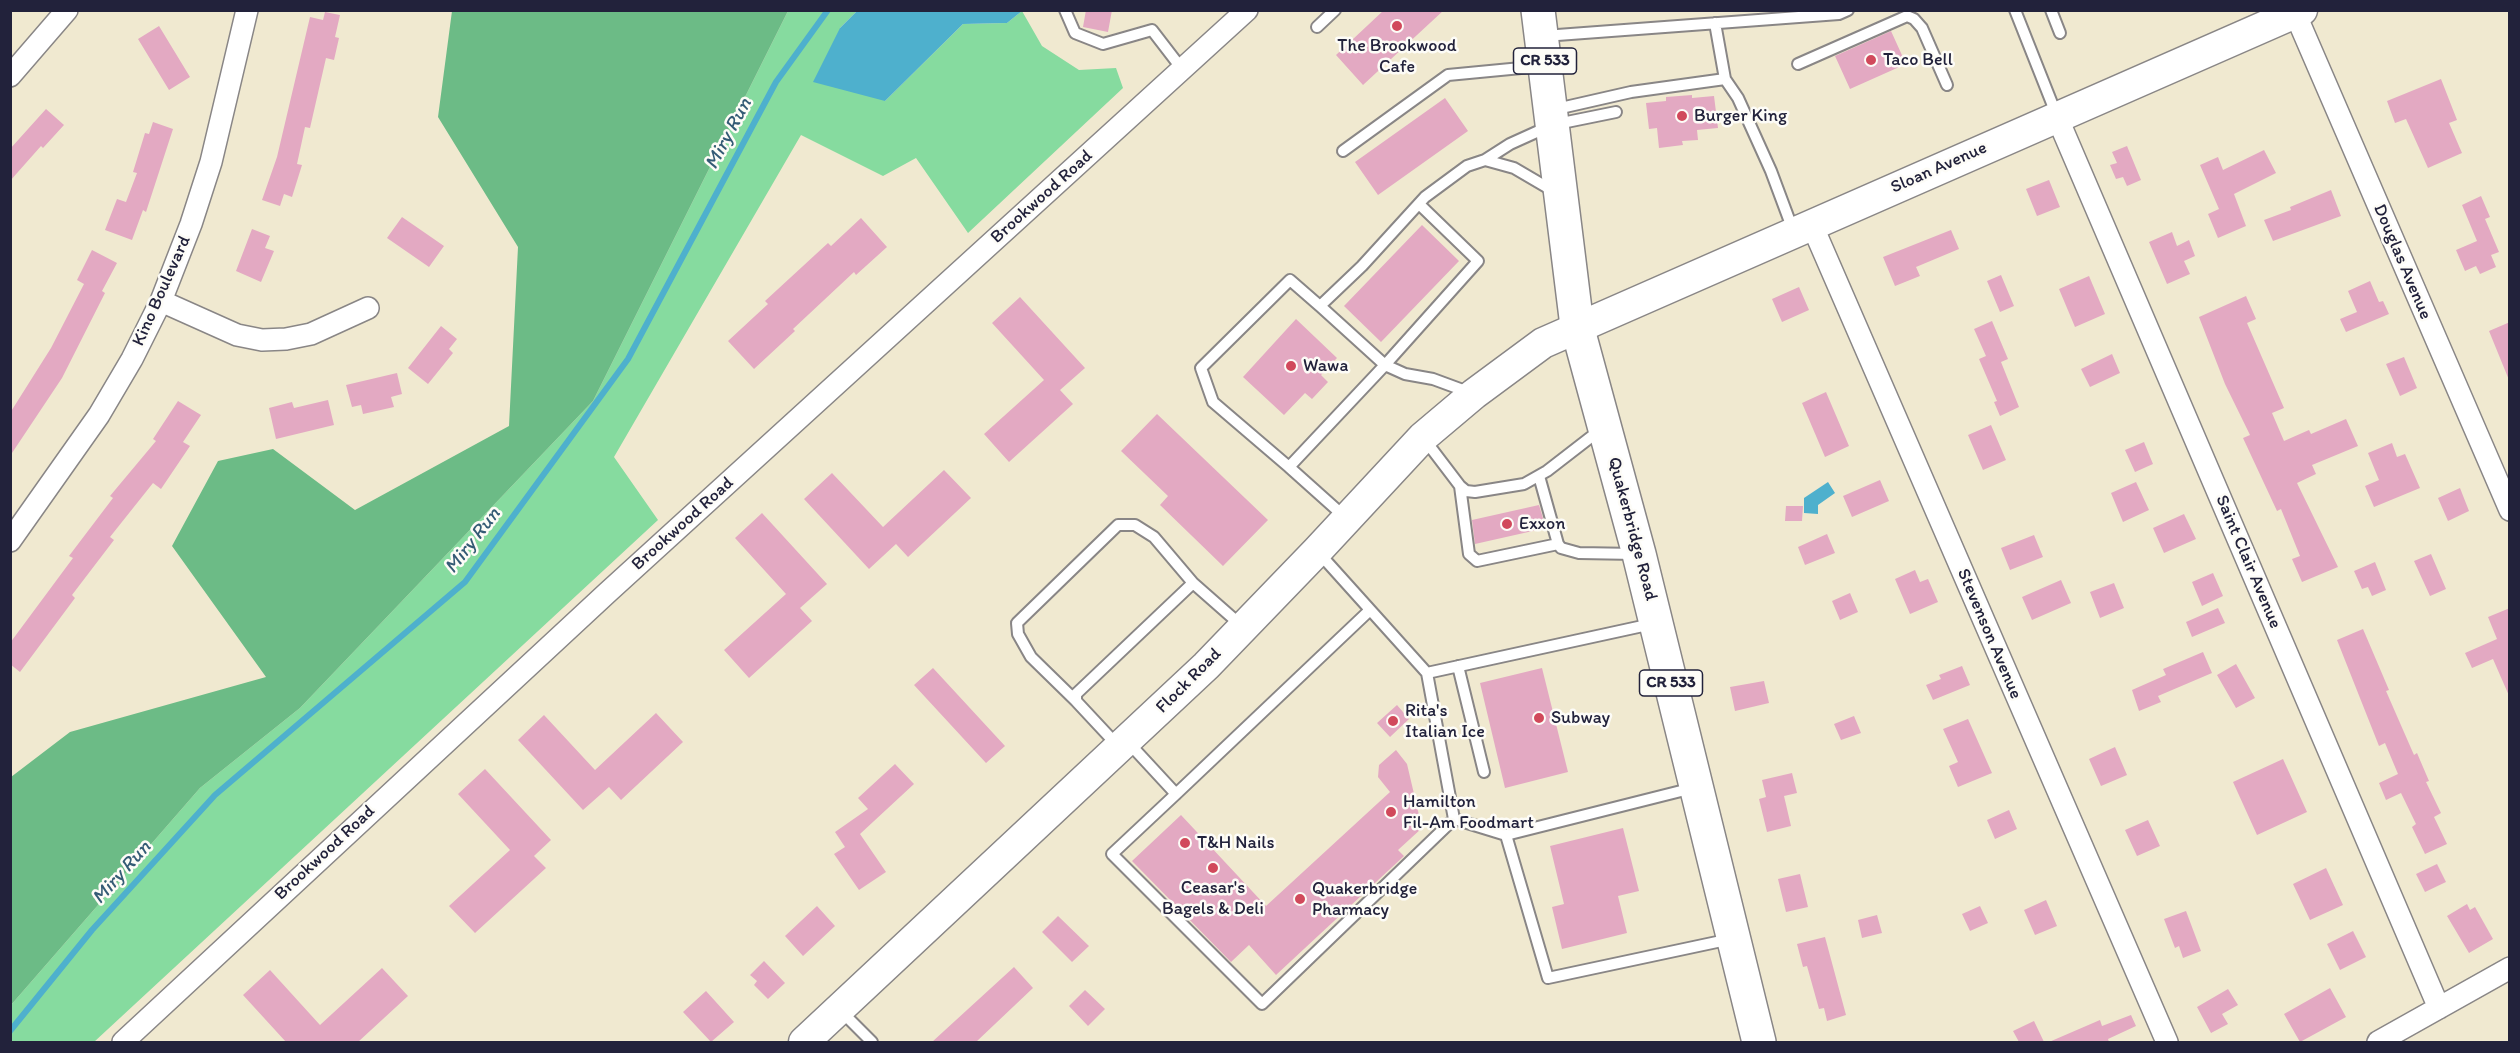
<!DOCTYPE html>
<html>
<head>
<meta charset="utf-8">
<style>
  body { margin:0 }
  #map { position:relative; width:2520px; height:1053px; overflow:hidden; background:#f0e9d0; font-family:Itim,sans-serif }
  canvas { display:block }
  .frame { position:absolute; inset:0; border:12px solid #22223b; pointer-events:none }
</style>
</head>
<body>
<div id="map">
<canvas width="2520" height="1053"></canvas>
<div class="frame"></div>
</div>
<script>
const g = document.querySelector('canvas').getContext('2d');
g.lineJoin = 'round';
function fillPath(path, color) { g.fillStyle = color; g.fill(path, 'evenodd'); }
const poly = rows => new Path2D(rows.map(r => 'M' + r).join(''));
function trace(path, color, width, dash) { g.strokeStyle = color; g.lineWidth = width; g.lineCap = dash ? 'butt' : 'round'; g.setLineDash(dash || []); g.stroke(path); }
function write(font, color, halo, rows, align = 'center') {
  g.font = font + ' Itim,sans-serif'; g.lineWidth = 5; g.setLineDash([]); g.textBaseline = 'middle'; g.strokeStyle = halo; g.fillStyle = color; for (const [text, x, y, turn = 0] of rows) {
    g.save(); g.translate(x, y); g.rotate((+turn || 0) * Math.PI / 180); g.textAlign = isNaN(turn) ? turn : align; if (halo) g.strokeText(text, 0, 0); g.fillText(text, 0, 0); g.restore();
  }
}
const green = poly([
  [788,11,857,11,840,28,885,101,963,24,1007,23,1022,11,1042,46,1079,70,1116,68,1123,88,968,233,916,158,883,176,801,135,614,457,658,520,94,1042,11,1042,11,1005,200,788,300,708,593,401]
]);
const forest = poly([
  [452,11,788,11,593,401,300,708,200,788,11,1005,11,777,70,732,266,677,172,546,218,461,273,449,355,510,509,426,518,247,438,117]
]);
const water = poly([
  [857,11,857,10,1022,11,1007,23,963,24,885,101,813,82,840,28],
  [1828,482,1835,493,1818,505,1818,514,1804,513,1804,498]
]);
const stream = poly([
  [10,1031,92,930,215,795,465,582,628,359,776,82,828,10]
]);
const building = poly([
  [1086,10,1112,10,1108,32,1083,27],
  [1384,10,1444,10,1363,85,1336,55],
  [325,12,340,15,335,37,339,38,334,60,326,58,310,128,305,127,297,164,302,165,292,197,284,194,280,206,262,200,277,157,310,17,323,20],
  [159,26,190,77,169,90,138,39],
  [1891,31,1906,64,1850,89,1835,56],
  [2441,79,2457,120,2449,123,2462,153,2428,168,2406,119,2395,123,2387,101],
  [1692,95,1692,98,1714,96,1718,128,1697,130,1698,140,1682,141,1683,145,1659,148,1657,128,1649,129,1646,103,1666,101,1666,97],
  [1445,98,1468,131,1378,195,1355,162],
  [46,109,64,125,43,148,41,146,10,181,10,149],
  [153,122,173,129,146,212,143,210,132,240,105,230,117,199,126,202,137,173,133,172,145,133,149,134],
  [2127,146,2141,180,2127,186,2123,177,2116,179,2110,165,2117,163,2112,152],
  [2264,150,2276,173,2234,194,2246,226,2218,238,2208,214,2219,209,2200,165,2218,157,2223,170],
  [2049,180,2060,207,2037,216,2026,189],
  [2331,190,2341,216,2273,241,2264,220,2291,210,2290,207],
  [2481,196,2490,217,2485,219,2499,252,2491,255,2496,267,2480,274,2476,266,2465,271,2456,250,2477,241,2462,205],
  [402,217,444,246,429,267,387,238],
  [861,218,887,247,856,275,854,272,793,329,795,331,754,369,728,341,768,304,765,301,828,243,831,246],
  [1422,225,1459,261,1381,342,1344,306],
  [252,229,270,236,265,248,274,251,261,282,236,271],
  [1951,230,1959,249,1916,267,1920,276,1895,286,1883,257],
  [2172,232,2177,246,2189,240,2195,256,2184,261,2190,274,2167,284,2149,242],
  [92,250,117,263,102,291,105,293,62,378,10,456,10,413,51,348,84,284,77,280],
  [2001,275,2014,306,2000,312,1987,281],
  [2089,276,2105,314,2075,327,2059,289],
  [2370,281,2379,302,2383,301,2389,314,2346,332,2340,319,2357,312,2348,291],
  [1799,287,1809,310,1782,322,1772,299],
  [2246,296,2256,319,2247,323,2284,408,2272,413,2284,441,2309,430,2311,434,2346,419,2358,446,2312,465,2316,474,2297,483,2338,567,2302,582,2292,559,2300,556,2281,509,2277,511,2243,438,2250,435,2225,384,2199,317],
  [1020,297,1085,368,1060,390,1073,404,1009,462,984,434,1044,380,992,323],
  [1296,319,1337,358,1321,375,1328,382,1312,399,1305,393,1284,415,1243,377],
  [1992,321,2008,359,2001,362,2019,407,2000,416,1994,402,1997,401,1979,359,1986,356,1974,329],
  [2510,322,2510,380,2509,380,2489,331],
  [441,326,457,339,449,349,453,353,428,384,408,368],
  [2112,354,2120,373,2090,387,2081,369],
  [2404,357,2417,388,2400,396,2386,364],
  [397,373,402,394,391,397,394,407,363,414,361,405,352,407,346,385],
  [1826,392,1849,446,1825,457,1802,403],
  [328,400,334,425,276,439,269,408,292,402,294,408],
  [178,401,201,415,183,442,190,446,161,489,153,483,110,537,114,540,72,595,75,598,20,672,10,664,10,643,73,558,69,556,113,498,110,496,156,441,153,439],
  [1157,414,1268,520,1223,566,1160,505,1168,496,1121,451],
  [1991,425,2006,460,1983,470,1968,435],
  [2144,442,2153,464,2135,472,2125,450],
  [2392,443,2397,457,2405,454,2420,488,2374,507,2365,486,2379,480,2368,453],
  [944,470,971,498,908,557,896,544,869,569,804,499,832,473,883,527],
  [1880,480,1889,501,1852,517,1843,496],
  [2136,482,2149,510,2123,522,2111,493],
  [2460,488,2469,511,2448,521,2438,498],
  [1539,505,1546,528,1475,544,1472,520],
  [1786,506,1803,506,1802,521,1785,521],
  [762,513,827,584,800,608,812,621,749,678,724,650,786,594,735,538],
  [2184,514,2196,539,2164,553,2153,528],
  [1827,534,1835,553,1805,565,1798,547],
  [2034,535,2043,557,2010,570,2001,548],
  [2431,554,2446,589,2430,596,2414,561],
  [2375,562,2386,590,2372,596,2368,587,2362,589,2354,571],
  [1915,570,1920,582,1928,579,1938,602,1910,614,1895,579],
  [2213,573,2223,596,2202,606,2192,582],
  [2061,580,2071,603,2032,620,2022,597],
  [2114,583,2124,608,2100,618,2090,592],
  [1850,593,1858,612,1840,620,1832,601],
  [2218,608,2225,623,2192,637,2186,622],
  [2510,608,2510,698,2493,659,2472,668,2465,653,2497,639,2488,617],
  [2363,629,2389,690,2386,691,2414,755,2417,753,2429,781,2426,782,2441,813,2434,817,2447,844,2425,854,2412,827,2416,824,2401,793,2386,800,2379,783,2398,774,2385,743,2379,746,2337,640],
  [2203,652,2212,673,2158,696,2161,702,2139,711,2132,690,2166,675,2163,669],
  [2236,664,2255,698,2236,708,2217,675],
  [1962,666,1970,685,1933,700,1926,685,1941,679,1939,675],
  [933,668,1005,746,986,763,914,685],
  [1542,668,1568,772,1505,788,1480,683],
  [1764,681,1769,703,1735,711,1730,687],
  [1397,705,1409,719,1390,737,1377,723],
  [656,713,683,742,621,800,609,787,583,810,518,740,544,715,595,770],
  [1854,716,1861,733,1841,740,1834,724],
  [1968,719,1992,773,1958,787,1949,766,1958,762,1943,729],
  [2115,747,2127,775,2101,786,2089,759],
  [1396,750,1407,764,1422,828,1398,850,1404,856,1276,975,1249,945,1231,962,1132,861,1181,815,1266,906,1390,792,1378,777,1379,765],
  [2283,759,2307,812,2257,835,2233,782],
  [895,764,914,784,860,834,886,872,859,890,834,854,845,847,835,832,868,809,858,798],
  [485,769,551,840,534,856,546,868,475,933,449,906,510,850,458,794],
  [1792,773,1797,793,1784,796,1791,826,1767,832,1759,799,1766,797,1762,780],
  [2009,810,2017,829,1995,839,1987,820],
  [2148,820,2160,846,2137,856,2125,830],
  [1623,828,1639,891,1618,896,1627,933,1562,949,1552,907,1564,904,1550,846],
  [2437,864,2446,882,2425,892,2416,874],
  [2326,868,2343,905,2310,920,2293,884],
  [1800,874,1808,907,1786,912,1778,879],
  [2046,900,2057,926,2035,935,2024,910],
  [2467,904,2470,910,2475,907,2493,939,2469,953,2447,916],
  [817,906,835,926,803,956,785,936],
  [1980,906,1988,923,1970,931,1962,914],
  [2186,911,2201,951,2183,958,2179,946,2175,948,2164,919],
  [1877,915,1882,933,1862,938,1858,920],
  [1058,916,1089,946,1072,962,1042,932],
  [2353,931,2366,957,2340,970,2327,944],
  [1825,937,1846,1015,1827,1021,1824,1008,1819,1009,1807,966,1803,967,1797,944],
  [764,961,785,983,768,999,754,985,757,981,750,975],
  [1014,967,1033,988,976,1042,932,1042],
  [382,968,408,996,358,1042,286,1042,243,995,270,970,320,1025],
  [2330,988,2346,1017,2300,1042,2284,1014],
  [2228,989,2238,1005,2222,1014,2228,1024,2211,1033,2197,1007],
  [1085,990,1105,1009,1088,1026,1069,1006],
  [706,991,734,1022,711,1042,683,1012],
  [2131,1015,2136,1026,2108,1039,2109,1042,2049,1042,2100,1020,2102,1026],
  [2034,1021,2044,1042,2019,1042,2013,1031]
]);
const lane = poly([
  [1065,10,1075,33,1103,44,1152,30,1182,69],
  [2015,10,2057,116],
  [2051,10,2060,33],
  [1715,23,1725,79],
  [1317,27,1335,10],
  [1544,36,1839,14,1848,10],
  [1798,64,1907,16,1914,19,1922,28,1947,85],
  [1552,110,1631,92,1725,79,1738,98,1771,171,1793,230],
  [1343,151,1448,75,1542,66],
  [1485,160,1514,168,1555,192],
  [1419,204,1478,261,1385,365,1405,374,1433,379,1471,393],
  [1425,440,1460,486,1466,491,1475,492,1524,484,1547,471,1600,430],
  [1289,467,1213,402,1201,368,1290,280,1321,307],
  [1539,476,1558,544,1561,548,1579,553,1636,554],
  [1460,486,1469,554,1477,561,1558,544],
  [1346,518,1289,467,1385,365,1320,306,1362,266,1425,197,1467,166,1485,160,1510,144,1552,125,1616,112],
  [1319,553,1427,673],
  [1652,624,1427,673,1454,819,1506,835,1693,788],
  [1458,666,1484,772],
  [1076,701,1031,657,1018,634,1017,623,1118,525,1135,525,1154,537,1193,583],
  [1127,741,1176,794,1370,610],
  [1118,746,1076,701,1076,694,1193,583,1243,627],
  [1176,794,1112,854,1262,1004,1454,819],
  [1506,835,1548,978,1731,939],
  [840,1010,872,1042]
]);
const street = poly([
  [2295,13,2510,510],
  [10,76,67,10],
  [2057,117,2439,1008],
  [1812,225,2167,1042],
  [161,301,237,335,262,340,286,339,311,334,368,308],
  [10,541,99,415,132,359,161,301,191,224,211,162,247,10],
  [123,1042,607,593,1247,10],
  [2378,1042,2510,968]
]);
const secondary = poly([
  [804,1042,1206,666,1317,551,1423,437,1474,394,1543,343,2302,10]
]);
const primary = poly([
  [1538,10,1577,326,1639,554,1759,1042]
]);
const markers = [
  [1397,26,6,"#d1495b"],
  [1871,60,6,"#d1495b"],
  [1682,116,6,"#d1495b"],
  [1291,366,6,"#d1495b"],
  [1507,524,6,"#d1495b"],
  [1539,718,6,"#d1495b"],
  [1393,721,6,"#d1495b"],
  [1391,812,6,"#d1495b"],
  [1185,843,6,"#d1495b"],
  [1213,868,6,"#d1495b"],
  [1300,899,6,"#d1495b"]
];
const shields = [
  [1545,61,63],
  [1671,683,63]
];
const shieldNames = [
  ["CR 533",1545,61],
  ["CR 533",1671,683]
];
const poiNames = [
  ["The Brookwood",1397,46,"center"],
  ["Cafe",1397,67,"center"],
  ["Taco Bell",1883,60],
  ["Burger King",1694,116],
  ["Wawa",1303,366],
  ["Exxon",1519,524],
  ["Rita's",1405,711],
  ["Italian Ice",1405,732],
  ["Subway",1551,718],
  ["Hamilton",1403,802],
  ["Fil-Am Foodmart",1403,823],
  ["T&H Nails",1197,843],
  ["Ceasar's",1213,888,"center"],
  ["Bagels & Deli",1213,909,"center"],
  ["Quakerbridge",1312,889],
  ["Pharmacy",1312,910]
];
const streetNames = [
  ["Sloan Avenue",1939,168,-24],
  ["Brookwood Road",1042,197,-42],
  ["Douglas Avenue",2402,262,67],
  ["Kino Boulevard",162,291,-66],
  ["Brookwood Road",683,524,-42],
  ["Quakerbridge Road",1632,529,75],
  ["Saint Clair Avenue",2248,562,67],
  ["Stevenson Avenue",1989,634,67],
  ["Flock Road",1189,681,-45],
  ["Brookwood Road",325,853,-43]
];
const waterNames = [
  ["Miry Run",729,134,-62],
  ["Miry Run",473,541,-52],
  ["Miry Run",122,873,-48]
];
fillPath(green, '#86db9f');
fillPath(forest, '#6cbb86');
fillPath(water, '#4eb0cd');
trace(stream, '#4eb0cd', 6);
fillPath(building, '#e3a9c2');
trace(lane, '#898686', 14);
trace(street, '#898686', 24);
trace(secondary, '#898686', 33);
trace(primary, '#898686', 36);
trace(lane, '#fff', 10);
trace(street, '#fff', 21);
trace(secondary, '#fff', 30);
trace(primary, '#fff', 33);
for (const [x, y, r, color] of markers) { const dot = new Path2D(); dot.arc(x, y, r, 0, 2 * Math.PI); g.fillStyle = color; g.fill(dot); trace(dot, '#fdfcf7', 2); }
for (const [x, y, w] of shields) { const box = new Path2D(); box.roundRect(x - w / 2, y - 13, w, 26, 4.5); g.fillStyle = '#fdfcf7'; g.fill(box); trace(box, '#22223b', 1.5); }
write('bold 16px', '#22223b', null, shieldNames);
write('18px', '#22223b', '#fdfcf7', poiNames, 'left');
write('18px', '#22223b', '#fdfcf7', streetNames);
write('italic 20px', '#345b75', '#fdfcf7', waterNames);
</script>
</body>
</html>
